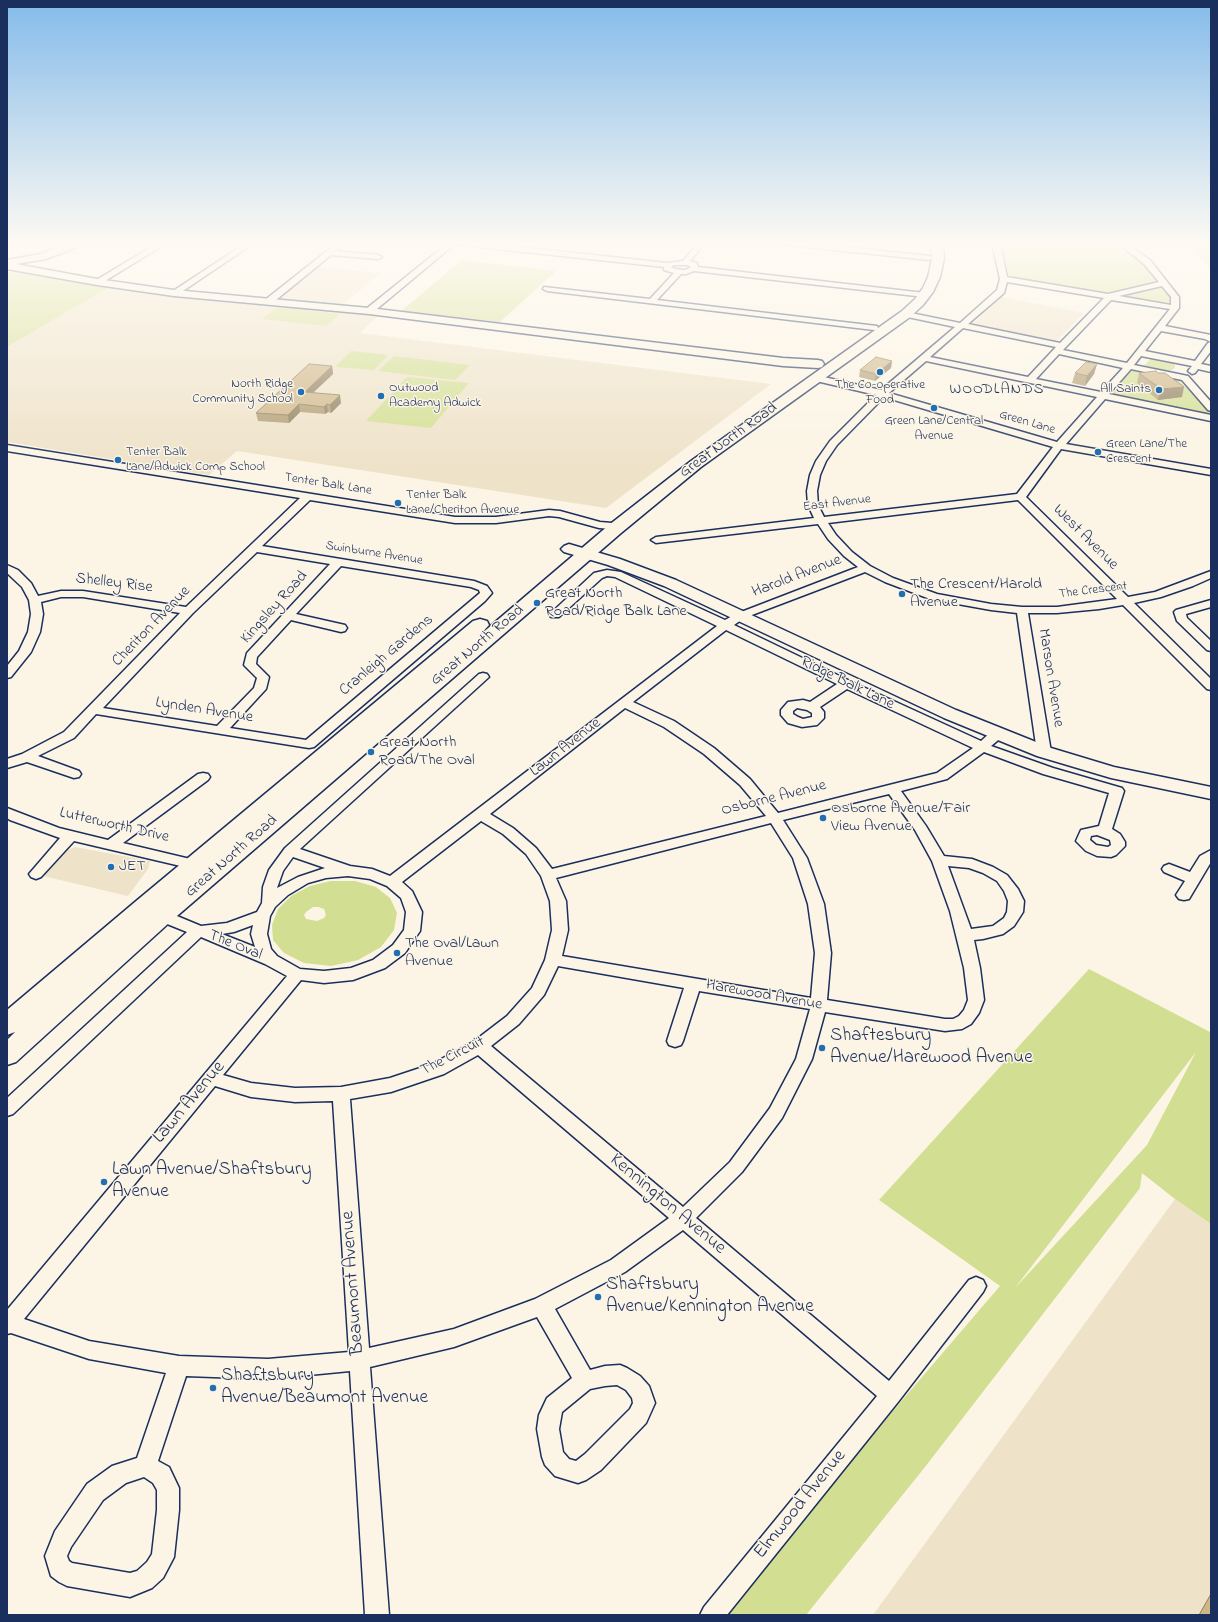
<!DOCTYPE html>
<html>
<head>
<meta charset="utf-8">
<style>
  body { margin:0 }
  #map { position:relative; width:1218px; height:1622px; overflow:hidden; background:#fcf5e5; font-family:"Indie Flower",sans-serif }
  canvas { display:block }
  .frame { position:absolute; inset:0; border:8px solid #1b2f5e; pointer-events:none }
</style>
</head>
<body>
<div id="map">
<canvas width="1218" height="1622"></canvas>
<div class="frame"></div>
</div>
<script>
const g = document.querySelector('canvas').getContext('2d');
g.lineJoin = 'round';
function fillPath(path, color) { g.fillStyle = color; g.fill(path, 'evenodd'); }
const poly = rows => new Path2D(rows.map(r => 'M' + r).join(''));
function trace(path, color, width, dash) { g.strokeStyle = color; g.lineWidth = width; g.lineCap = dash ? 'butt' : 'round'; g.setLineDash(dash || []); g.stroke(path); }
function write(font, color, halo, rows, align = 'center') {
  g.font = font + ' "Indie Flower",sans-serif'; g.lineWidth = 3; g.setLineDash([]); g.textBaseline = 'middle'; g.strokeStyle = halo; g.fillStyle = color; for (const [text, x, y, turn = 0] of rows) {
    g.save(); g.translate(x, y); g.rotate((+turn || 0) * Math.PI / 180); g.textAlign = isNaN(turn) ? turn : align; if (halo) g.strokeText(text, 0, 0); g.fillText(text, 0, 0); g.restore();
  }
}
const built = poly([
  [319,267,381,273,341,306,277,300],
  [110,287,191,298,379,315,360,333,771,384,606,508,237,451,209,475,7,442,7,347],
  [1001,297,1084,313,1056,342,972,325],
  [75,847,150,861,148,869,128,896,43,876,64,852],
  [1175,1199,1211,1224,1211,1615,873,1615]
]);
const green = poly([
  [1002,243,1117,243,1142,262,1160,281,1170,296,1170,302,1163,304,1016,278,1008,274],
  [1181,243,1211,243,1211,268,1192,249],
  [462,260,556,271,500,322,401,311],
  [7,271,43,277,110,287,7,347],
  [278,307,341,314,326,326,262,319],
  [351,351,388,355,374,370,335,367],
  [394,356,470,365,455,380,378,371],
  [1151,358,1170,361,1175,365,1175,368,1170,371,1160,371,1143,367],
  [1131,370,1179,380,1208,410,1210,414,1205,415,1112,394],
  [407,377,469,383,431,428,366,421],
  [331,881,355,881,376,887,390,898,397,913,394,930,381,947,358,960,331,966,304,963,284,953,273,940,272,925,278,909,291,896,310,886],
  [313,907,318,907,324,909,326,915,324,918,317,921,306,919,304,915,306,912],
  [1089,969,1210,1032,1211,1031,1211,1224,1175,1199,1142,1173,1140,1188,925,1467,806,1615,726,1615,815,1502,1000,1286,879,1200],
  [1196,1052,1147,1145,1015,1288]
]);
const street = poly([
  [158,243,167,243,100,284,97,284,93,282,158,243],
  [246,243,254,243,177,295,171,295,170,293,246,243],
  [337,243,345,243,336,251,378,255,382,257,378,259,331,255,271,304,265,304,265,300,337,243],
  [448,243,456,243,372,313,366,313,366,309,448,243],
  [457,243,483,243,667,263,683,261,698,243,705,243,690,261,697,263,698,267,925,293,929,295,925,297,694,271,686,274,681,274,657,300,877,326,878,328,877,330,874,330,547,291,543,289,544,287,650,299,674,273,664,270,664,267,460,245,457,243],
  [674,265,687,265,691,267,685,270,675,269,671,267,674,265],
  [784,243,810,243,929,256,933,258,929,260,787,245,784,243],
  [992,243,1000,243,1007,277,1108,294,1159,282,1144,264,1118,243,1126,243,1150,260,1179,297,1179,308,1165,326,1211,335,1211,342,1205,339,1161,331,1145,351,1195,361,1208,343,1211,342,1211,351,1201,364,1211,366,1211,372,1198,369,1195,373,1192,374,1188,371,1192,366,1141,356,1134,365,1188,376,1211,402,1211,411,1208,410,1182,380,1131,369,1109,394,1211,415,1211,421,1105,399,1066,444,1211,469,1211,475,1061,449,1026,497,1128,597,1155,592,1211,571,1211,578,1193,586,1161,597,1134,603,1211,679,1211,690,1207,689,1123,605,1099,609,1057,613,1028,613,1051,752,1049,755,1044,756,1039,755,1037,752,1017,613,991,610,930,599,885,582,865,572,744,618,734,625,850,681,981,741,992,731,1002,731,1004,734,1002,737,991,746,1053,768,1122,788,1124,791,1112,829,1120,834,1125,842,1125,846,1116,855,1111,857,1097,856,1086,851,1076,841,1081,830,1099,826,1109,793,1043,774,984,752,947,779,901,791,926,826,944,856,972,859,993,867,1007,875,1018,889,1024,901,1023,912,1014,926,1003,934,983,939,974,940,980,968,984,1000,979,1013,971,1024,962,1029,945,1031,825,1012,812,1059,782,1118,742,1172,696,1218,889,1381,969,1280,976,1277,983,1280,986,1286,983,1292,898,1402,727,1615,700,1615,704,1607,877,1396,683,1230,625,1272,555,1309,590,1370,605,1366,620,1365,627,1368,640,1376,649,1386,655,1403,646,1423,601,1470,586,1480,578,1483,555,1476,545,1465,542,1457,537,1429,539,1415,547,1398,572,1378,537,1317,454,1347,370,1367,389,1615,365,1615,350,1371,268,1379,186,1376,158,1461,169,1467,179,1488,179,1510,174,1557,163,1578,152,1588,130,1597,67,1586,59,1582,51,1576,45,1556,55,1531,87,1484,112,1466,137,1458,166,1373,89,1359,11,1333,7,1334,7,1310,287,976,265,964,201,937,13,1114,7,1116,7,1098,187,932,150,917,147,913,150,909,155,908,160,909,201,926,227,923,257,912,262,903,263,887,269,870,285,848,479,674,483,673,487,674,489,677,300,849,350,866,372,869,390,876,717,626,615,577,607,576,602,578,559,617,551,617,549,615,551,613,594,573,607,570,621,572,725,620,736,614,858,567,844,556,828,539,818,524,656,543,651,540,656,537,814,518,808,505,807,491,810,475,816,461,830,441,876,395,812,380,811,378,815,375,881,390,955,327,903,316,903,312,906,312,960,323,997,290,1000,279,992,243],
  [1007,282,1104,298,1060,343,968,324,1004,293,1007,282],
  [1162,286,1171,297,1171,305,1119,296,1162,286],
  [1111,300,1170,309,1127,363,1063,350,1111,300],
  [963,328,1056,347,1028,377,930,357,963,328],
  [1059,354,1123,368,1101,392,1036,379,1059,354],
  [926,361,1097,397,1057,442,889,393,926,361],
  [884,397,1053,447,1017,494,824,517,818,505,817,491,820,475,826,461,837,445,884,397],
  [1018,500,1117,599,1057,607,1022,607,991,604,937,594,893,578,870,566,852,552,836,535,828,523,1018,500],
  [726,630,837,684,810,702,803,700,788,702,781,710,781,715,788,723,802,727,817,725,824,718,824,712,820,707,847,689,973,748,937,773,778,813,750,779,714,748,674,721,633,702,726,630],
  [625,708,664,727,704,754,740,785,766,816,552,869,536,848,513,828,490,814,625,708],
  [797,708,807,710,812,713,812,717,803,719,798,717,793,714,793,711,797,708],
  [889,794,915,830,932,861,950,911,964,968,968,1000,964,1010,959,1016,953,1019,945,1019,827,1000,831,953,824,904,807,858,783,820,889,794],
  [481,821,503,834,526,854,541,876,550,901,552,930,545,960,532,988,507,1016,473,1042,432,1064,390,1078,341,1087,295,1088,251,1083,223,1075,301,980,324,983,353,980,385,968,405,953,420,931,422,912,412,891,402,882,481,821],
  [771,823,793,858,808,904,815,953,811,998,562,956,568,930,566,901,556,878,771,823],
  [1097,835,1110,840,1111,845,1108,847,1096,845,1090,840,1091,836,1097,835],
  [293,857,325,868,298,877,277,888,283,871,293,857],
  [948,866,969,868,983,873,997,881,1004,891,1008,901,1007,912,1004,918,993,926,971,929,948,866],
  [348,876,370,879,387,886,401,898,406,912,404,930,393,945,373,960,351,968,324,971,300,969,277,956,271,949,267,934,270,916,275,907,288,895,308,883,326,878,348,876],
  [253,925,251,934,255,947,222,934,234,932,253,925],
  [558,966,684,988,667,1041,669,1045,675,1047,681,1045,683,1041,699,991,810,1009,796,1059,770,1108,730,1162,683,1207,491,1046,519,1024,544,995,558,966],
  [478,1055,669,1218,611,1260,535,1299,454,1329,369,1348,350,1099,391,1092,444,1074,478,1055],
  [215,1086,251,1097,295,1102,333,1101,349,1352,268,1359,179,1356,89,1341,24,1319,215,1086],
  [617,1385,626,1390,632,1398,633,1403,630,1409,585,1454,576,1461,569,1459,563,1452,559,1429,562,1412,590,1389,605,1386,617,1385],
  [144,1477,153,1483,157,1490,157,1510,152,1554,147,1562,137,1571,130,1573,72,1563,69,1561,67,1556,71,1547,103,1500,126,1483,144,1477],
  [7,445,455,517,496,517,549,510,560,511,600,522,612,523,621,521,626,524,625,526,612,529,599,528,559,517,549,516,496,523,455,523,310,500,262,546,474,581,487,586,492,593,485,601,314,747,309,748,96,714,74,738,38,756,79,771,81,774,79,777,74,778,27,762,7,768,7,759,22,754,64,732,180,613,83,597,61,597,41,602,43,614,40,632,31,652,11,677,7,678,7,666,19,651,28,632,31,614,29,600,22,587,7,573,7,565,18,570,31,583,38,596,61,591,83,591,186,607,300,498,7,451,7,445],
  [257,552,330,564,247,653,244,665,257,678,254,688,217,726,103,708,193,613,257,552],
  [341,566,471,587,479,590,480,593,306,740,230,728,266,689,269,677,256,664,257,657,291,620,341,632,345,631,347,628,345,625,296,614,341,566],
  [1211,600,1211,607,1186,614,1187,618,1211,641,1211,651,1207,650,1177,621,1174,612,1176,610,1211,600],
  [203,773,208,774,210,777,208,780,123,843,207,863,209,866,207,869,202,871,74,841,41,877,36,879,31,877,29,874,60,838,10,820,7,818,7,808,59,828,108,840,198,774,203,773],
  [1211,850,1211,862,1189,899,1184,900,1179,899,1176,895,1185,881,1164,872,1162,869,1164,866,1169,864,1190,872,1200,856,1211,850]
]);
const secondary = poly([
  [69,243,84,243,83,245,46,259,16,264,97,279,174,290,369,308,783,358,818,360,822,361,824,364,822,367,818,368,783,366,369,314,174,296,97,285,7,269,7,260,40,254,69,243],
  [569,544,620,559,676,580,956,710,1051,748,1114,767,1211,787,1211,799,1111,778,1037,756,944,718,664,586,608,565,564,552,561,549,564,546,569,544]
]);
const highway = poly([
  [931,243,943,243,944,259,940,277,933,292,923,305,910,317,701,467,621,533,170,922,16,1062,7,1065,7,1040,15,1032,7,1035,7,1010,135,902,473,621,480,619,487,621,489,625,480,635,609,525,691,461,902,311,915,299,923,288,928,277,932,259,931,243]
]);
const wall = poly([
  [892,361,891,368,875,381,859,377,860,370],
  [1097,364,1094,374,1085,386,1072,383,1075,373],
  [332,366,333,374,313,393,341,403,331,413,328,412,325,414,300,412,289,423,258,421,256,413],
  [1139,373,1182,397,1158,400,1137,383]
]);
const shadedWall = poly([
  [892,361,891,368,875,381,876,374],
  [1097,364,1094,374,1085,386,1087,376],
  [332,366,333,374,306,399,305,392],
  [1184,387,1182,397,1158,400,1161,389],
  [340,395,341,403,331,413,330,405],
  [299,404,300,412,289,423,288,415],
  [327,404,328,412,325,414,324,407]
]);
const building = poly([
  [876,357,892,361,876,374,860,370,876,357],
  [1086,362,1097,364,1087,376,1075,373,1086,362],
  [309,364,332,366,305,392,340,395,330,405,327,404,324,407,299,404,288,415,256,413,309,364],
  [1156,371,1158,373,1165,373,1184,387,1161,389,1139,373,1156,371],
  [1211,1594,1211,1615,1199,1615,1211,1594]
]);
const markers = [
  [880,372,4,"#1f6fb2"],
  [1159,390,4,"#1f6fb2"],
  [301,392,4,"#1f6fb2"],
  [381,396,4,"#1f6fb2"],
  [934,408,4,"#1f6fb2"],
  [1098,452,4,"#1f6fb2"],
  [118,460,4,"#1f6fb2"],
  [398,503,4,"#1f6fb2"],
  [902,594,4,"#1f6fb2"],
  [537,603,4,"#1f6fb2"],
  [371,752,4,"#1f6fb2"],
  [823,818,4,"#1f6fb2"],
  [111,867,4,"#1f6fb2"],
  [397,953,4,"#1f6fb2"],
  [822,1048,4,"#1f6fb2"],
  [104,1182,4,"#1f6fb2"],
  [598,1297,4,"#1f6fb2"],
  [213,1388,4,"#1f6fb2"]
];
const farPoinames = [
  ["North Ridge",293,385,"right"],
  ["Community School",293,400,"right"],
  ["The Co-operative",880,386,"center"],
  ["Food",880,401,"center"],
  ["Outwood",389,389],
  ["Academy Adwick",389,404],
  ["All Saints",1151,390,"right"],
  ["Green Lane/Central",934,422,"center"],
  ["Avenue",934,437,"center"],
  ["Green Lane/The",1106,445],
  ["Crescent",1106,460],
  ["Tenter Balk",126,453],
  ["Lane/Adwick Comp School",126,468],
  ["Tenter Balk",406,496],
  ["Lane/Cheriton Avenue",406,511]
];
const farStreetnames = [
  ["Green Lane",1027,423,16],
  ["Tenter Balk Lane",328,485,9],
  ["East Avenue",837,504,-7],
  ["Swinburne Avenue",374,554,9],
  ["The Crescent",1093,591,-7]
];
const farQuarternames = [
  ["WOODLANDS",997,391]
];
const streetNames = [
  ["Great North Road",729,441,-36],
  ["West Avenue",1085,538,45],
  ["Harold Avenue",797,577,-21],
  ["Shelley Rise",114,584,7],
  ["Kingsley Road",275,608,-48],
  ["Cheriton Avenue",152,627,-46],
  ["Great North Road",478,646,-40],
  ["Cranleigh Gardens",387,656,-40],
  ["Marson Avenue",1050,678,81],
  ["Ridge Balk Lane",847,684,26],
  ["Lynden Avenue",204,711,9],
  ["Lawn Avenue",566,748,-38],
  ["Osborne Avenue",774,799,-14],
  ["Lutterworth Drive",114,826,13],
  ["Great North Road",232,857,-41],
  ["The Oval",235,946,22],
  ["Harewood Avenue",764,996,10],
  ["The Circuit",453,1057,-27]
];
const poiNames = [
  ["The Crescent/Harold",910,585],
  ["Avenue",910,603],
  ["Great North",545,594],
  ["Road/Ridge Balk Lane",545,612],
  ["Great North",379,743],
  ["Road/The Oval",379,761],
  ["Osborne Avenue/Fair",831,809],
  ["View Avenue",831,827],
  ["JET",119,867],
  ["The Oval/Lawn",405,944],
  ["Avenue",405,962]
];
const nearPoinames = [
  ["Shaftesbury",830,1037],
  ["Avenue/Harewood Avenue",830,1059],
  ["Lawn Avenue/Shaftsbury",112,1171],
  ["Avenue",112,1193],
  ["Shaftsbury",606,1286],
  ["Avenue/Kennington Avenue",606,1308],
  ["Shaftsbury",221,1377],
  ["Avenue/Beaumont Avenue",221,1399]
];
const nearStreetnames = [
  ["Lawn Avenue",190,1103,-50],
  ["Kennington Avenue",667,1205,40],
  ["Beaumont Avenue",354,1283,-94],
  ["Elmwood Avenue",801,1505,-51]
];
fillPath(built, '#eee2c8');
fillPath(green, '#d2de91');
trace(street, '#1b2f5e', 3);
trace(secondary, '#1b2f5e', 3);
trace(highway, '#1b2f5e', 3);
fillPath(street, '#fcf5e5');
fillPath(secondary, '#fcf5e5');
fillPath(highway, '#fcf5e5');
fillPath(wall, '#b29d73');
fillPath(shadedWall, '#917f5e');
fillPath(building, '#cfb686');
trace(building, '#917f5e', 1);
const sky = g.createLinearGradient(0, 0, 0, 470);
sky.addColorStop(0, '#84bbea');
sky.addColorStop(0.52, '#fefaf3');
sky.addColorStop(1, '#fefaf300');
g.fillStyle = sky;
g.fillRect(0, 0, 1218, 470);
for (const [x, y, r, color] of markers) { const dot = new Path2D(); dot.arc(x, y, r, 0, 2 * Math.PI); g.fillStyle = color; g.fill(dot); trace(dot, '#fcf5e5', 1.5); }
write('13px', '#1b2f5e', '#fcf5e5', farPoinames, 'left');
write('13px', '#1b2f5e', '#fcf5e5', farStreetnames);
g.letterSpacing = '1px';
write('15px', '#1b2f5e', '#fcf5e5', farQuarternames);
g.letterSpacing = '0px';
write('16px', '#1b2f5e', '#fcf5e5', streetNames);
write('16px', '#1b2f5e', '#fcf5e5', poiNames, 'left');
write('19px', '#1b2f5e', '#fcf5e5', nearPoinames, 'left');
write('19px', '#1b2f5e', '#fcf5e5', nearStreetnames);
</script>
</body>
</html>
